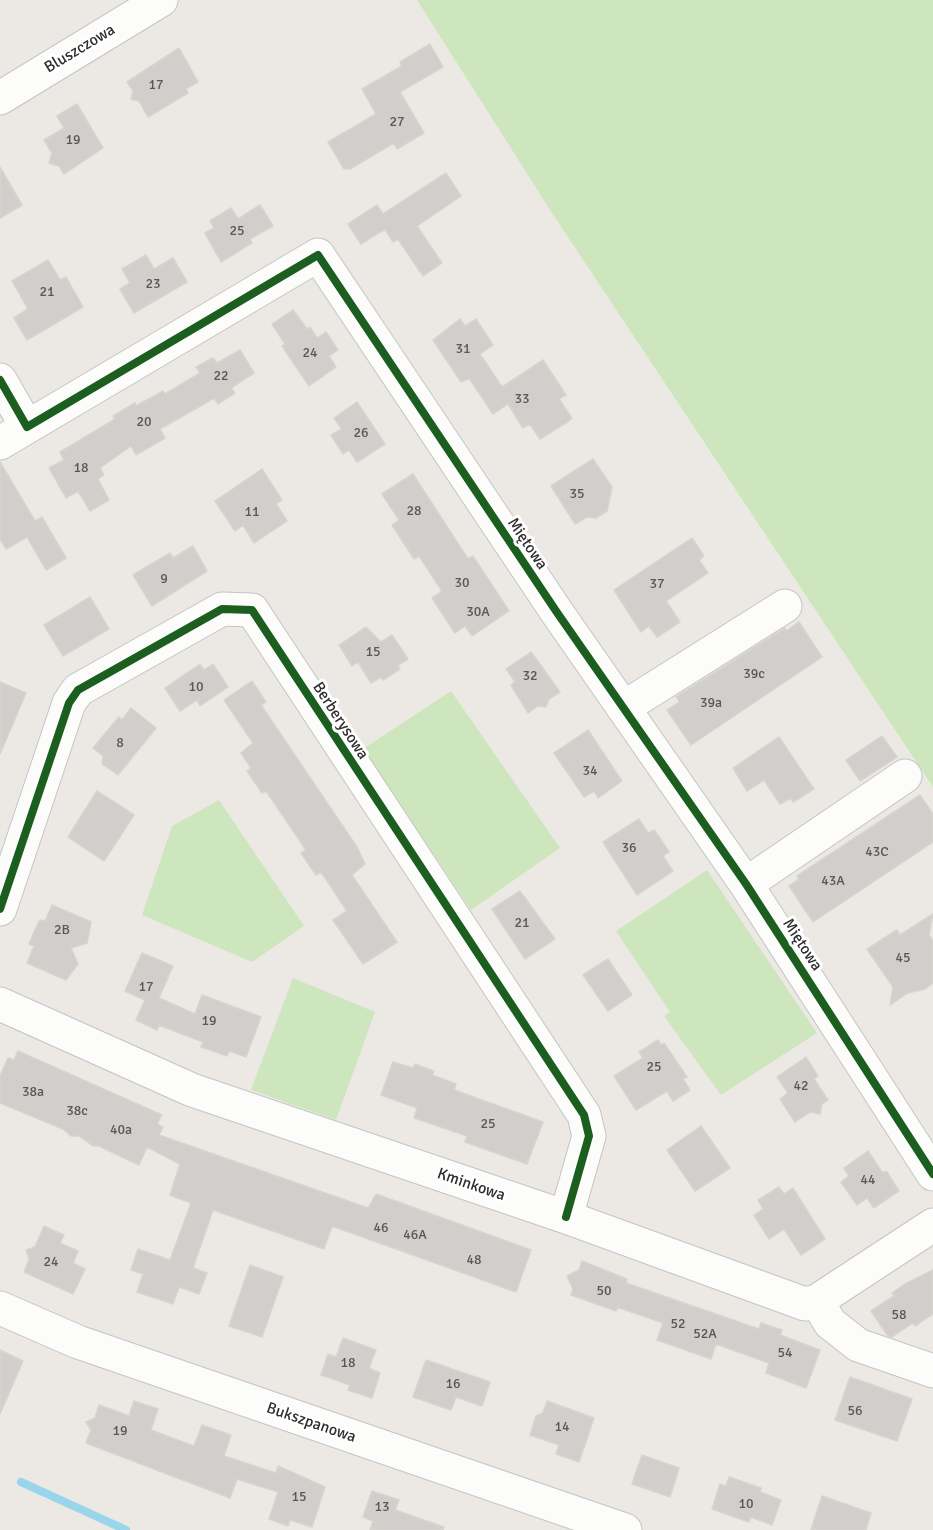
<!DOCTYPE html>
<html>
<head>
<meta charset="utf-8">
<style>
  body { margin:0 }
  canvas { display:block; background:#ece8e4 }
</style>
</head>
<body>
<canvas width="933" height="1530"></canvas>
<script>
const g = document.querySelector('canvas').getContext('2d');
g.lineJoin = 'round';
function fillPath(path, color) { g.fillStyle = color; g.fill(path, 'evenodd'); }
const poly = rows => new Path2D(rows.map(r => 'M' + r).join(''));
function trace(path, color, width, dash) { g.strokeStyle = color; g.lineWidth = width; g.lineCap = dash ? 'butt' : 'round'; g.setLineDash(dash || []); g.stroke(path); }
function write(font, color, halo, rows, align = 'center') {
  g.font = font + ' Signika,sans-serif'; g.lineWidth = 6; g.setLineDash([]); g.textBaseline = 'middle'; g.strokeStyle = halo; g.fillStyle = color; for (const [text, x, y, turn = 0] of rows) {
    g.save(); g.translate(x, y); g.rotate((+turn || 0) * Math.PI / 180); g.textAlign = isNaN(turn) ? turn : align; if (halo) g.strokeText(text, 0, 0); g.fillText(text, 0, 0); g.restore();
  }
}
const green = poly([
  [417,0,933,0,933,787,552,213],
  [451,691,560,848,471,910,363,749],
  [219,800,304,926,252,962,142,915,172,826],
  [707,870,817,1033,721,1095,664,1016,670,1012,616,931],
  [293,978,375,1012,336,1120,251,1090]
]);
const stream = poly([
  [21,1482,126,1530]
]);
const building = poly([
  [430,44,443,67,400,92,424,133,397,149,394,143,350,169,344,169,328,142,376,114,362,89,402,66,400,62,430,44],
  [179,48,198,82,186,89,188,93,148,117,139,101,131,99,133,91,127,82,179,48],
  [77,104,103,148,64,174,59,166,49,163,52,153,44,140,64,128,57,116,77,104],
  [0,167,22,205,0,218,0,167],
  [446,173,461,196,417,226,442,263,423,276,398,239,393,242,385,229,361,244,348,224,377,205,383,214,446,173],
  [260,205,273,226,250,239,252,243,221,262,205,233,214,228,210,221,231,208,238,219,260,205],
  [146,255,154,269,173,258,187,282,134,313,120,289,130,283,122,269,146,255],
  [48,260,60,280,66,277,83,307,27,340,14,318,28,309,12,281,48,260],
  [293,310,307,329,310,327,317,338,326,332,338,350,329,356,336,367,309,386,282,346,285,344,272,324,293,310],
  [460,319,465,326,476,319,493,345,480,354,502,387,543,360,566,395,559,399,572,418,569,421,540,439,530,424,523,428,508,404,493,414,469,378,461,382,433,340,460,319],
  [240,350,254,373,231,388,235,393,218,404,214,398,204,404,160,429,165,438,136,455,131,446,100,468,104,475,98,479,109,500,90,511,78,491,66,498,49,468,64,460,60,452,115,419,113,416,135,403,136,406,163,391,165,394,200,373,196,367,213,358,217,363,240,350],
  [357,402,385,444,357,462,349,450,343,454,331,435,342,429,334,418,357,402],
  [593,459,612,487,607,511,596,518,587,517,575,524,551,486,593,459],
  [0,462,35,521,42,517,66,558,46,570,27,537,6,549,0,539,0,462],
  [262,469,282,500,276,504,287,521,254,543,243,525,235,531,215,501,262,469],
  [413,474,468,559,473,556,509,611,472,636,465,626,455,633,432,598,442,591,419,556,414,559,392,525,399,520,382,494,413,474],
  [692,538,704,556,699,560,708,573,666,601,680,622,657,637,649,626,641,632,614,590,692,538],
  [193,546,207,571,152,606,133,575,170,553,173,558,193,546],
  [90,597,109,629,63,656,44,625,90,597],
  [799,622,822,657,691,745,667,710,680,702,676,697,785,628,786,631,799,622],
  [366,627,381,642,392,635,408,659,398,665,400,669,383,680,381,677,371,683,358,662,352,666,339,645,366,627],
  [531,652,560,692,549,699,546,707,538,706,528,713,511,685,515,682,506,669,531,652],
  [200,664,204,670,213,664,228,687,200,706,197,700,180,711,165,688,200,664],
  [252,681,266,702,261,705,357,847,365,864,352,875,397,942,363,964,333,920,347,911,321,872,316,875,301,853,306,850,266,791,262,793,247,771,251,768,241,753,253,743,224,700,252,681],
  [0,682,26,693,0,754,0,682],
  [131,708,156,728,118,775,102,764,103,756,93,748,119,717,122,720,131,708],
  [588,730,622,781,598,798,594,791,584,797,554,753,588,730],
  [882,736,897,757,860,781,846,760,882,736],
  [779,737,814,789,793,802,791,798,780,804,764,780,747,791,733,768,779,737],
  [97,791,134,815,104,861,68,837,97,791],
  [920,795,933,814,933,842,813,922,789,886,799,879,797,876,920,795],
  [639,819,648,833,654,830,662,841,669,852,663,856,673,871,637,895,603,842,639,819],
  [520,891,555,939,525,959,492,909,520,891],
  [52,905,91,922,87,943,71,948,78,964,66,980,27,963,34,946,29,944,34,932,40,920,45,921,52,905],
  [933,914,929,935,933,941,933,983,925,989,908,993,890,1005,893,987,867,949,897,930,900,935,933,914],
  [142,953,173,966,159,998,195,1014,202,995,261,1017,246,1057,229,1051,227,1056,201,1047,203,1042,159,1025,157,1030,136,1020,145,1000,125,991,142,953],
  [608,959,632,995,608,1011,583,975,608,959],
  [658,1040,661,1045,664,1043,687,1077,683,1079,690,1090,673,1101,667,1091,636,1110,614,1076,643,1058,639,1052,658,1040],
  [18,1051,162,1115,157,1124,163,1127,159,1135,368,1208,376,1194,531,1250,516,1292,332,1226,324,1249,213,1210,193,1268,207,1273,199,1294,179,1287,173,1304,137,1292,143,1274,131,1270,138,1249,170,1260,191,1203,170,1195,180,1164,147,1147,139,1165,99,1146,93,1146,79,1136,71,1136,63,1129,0,1103,0,1076,8,1058,14,1060,18,1051],
  [806,1057,818,1076,814,1079,828,1100,822,1104,820,1114,810,1112,795,1122,780,1099,788,1093,777,1077,806,1057],
  [393,1062,413,1068,415,1064,434,1071,432,1075,456,1084,454,1090,543,1122,527,1164,465,1142,467,1136,414,1118,417,1108,381,1095,393,1062],
  [701,1126,730,1168,695,1191,667,1150,701,1126],
  [868,1151,882,1172,887,1172,899,1191,874,1208,867,1198,857,1205,841,1182,849,1176,844,1168,868,1151],
  [779,1187,784,1194,793,1188,825,1239,801,1255,784,1229,769,1239,754,1215,763,1209,758,1200,779,1187],
  [44,1226,64,1235,60,1243,78,1251,73,1263,85,1269,73,1294,24,1272,29,1259,26,1250,35,1247,44,1226],
  [582,1261,627,1279,626,1283,759,1329,761,1323,782,1330,780,1335,820,1350,806,1388,766,1373,769,1363,716,1344,711,1359,657,1340,663,1323,617,1307,616,1311,571,1295,573,1289,567,1276,579,1270,582,1261],
  [250,1265,283,1277,262,1337,229,1326,250,1265],
  [933,1270,933,1314,915,1326,913,1323,892,1337,888,1336,871,1311,894,1296,892,1293,905,1284,933,1270],
  [343,1338,376,1350,369,1368,380,1373,372,1398,348,1390,350,1385,321,1375,328,1354,336,1357,343,1338],
  [0,1350,23,1361,0,1414,0,1350],
  [426,1360,490,1382,482,1406,456,1397,451,1410,413,1397,426,1360],
  [850,1377,912,1399,897,1441,835,1420,850,1377],
  [134,1401,158,1409,151,1430,194,1446,202,1425,231,1435,224,1456,276,1473,278,1466,325,1487,312,1527,290,1520,288,1526,269,1519,278,1492,237,1479,230,1498,86,1443,91,1430,86,1422,95,1418,99,1405,129,1416,134,1401],
  [547,1401,594,1418,579,1462,556,1454,559,1445,530,1435,536,1416,543,1413,547,1401],
  [642,1455,679,1468,670,1497,632,1484,642,1455],
  [729,1477,761,1488,760,1492,781,1500,772,1525,751,1517,749,1522,712,1509,720,1484,726,1486,729,1477],
  [372,1491,399,1500,395,1510,444,1527,443,1530,370,1530,373,1521,363,1517,372,1491],
  [822,1496,871,1513,866,1530,811,1530,822,1496]
]);
const minor = poly([
  [0,98,161,0],
  [0,380,27,427,318,255,556,611,746,884,933,1174],
  [0,443,27,427],
  [623,708,785,606],
  [746,884,905,776],
  [0,909,69,703,78,690,222,609,252,610,584,1115,589,1136,566,1217],
  [0,1004,192,1090,566,1217,805,1304,817,1301,933,1225],
  [817,1301,830,1323,858,1345,933,1371],
  [0,1308,78,1342,625,1530]
]);
const cycleway = poly([
  [0,380,27,427,318,255,556,611,746,884,933,1174],
  [0,909,69,703,78,690,222,609,252,610,584,1115,589,1136,566,1217]
]);
const numberNames = [
  ["17",156,85],
  ["27",397,122],
  ["19",73,140],
  ["25",237,231],
  ["23",153,284],
  ["21",47,292],
  ["31",463,349],
  ["24",310,353],
  ["22",221,376],
  ["33",522,399],
  ["20",144,422],
  ["26",361,433],
  ["18",81,468],
  ["35",577,494],
  ["28",414,511],
  ["11",252,512],
  ["9",164,579],
  ["30",462,583],
  ["37",657,584],
  ["30A",478,612],
  ["15",373,652],
  ["39c",754,674],
  ["32",530,676],
  ["10",196,687],
  ["39a",711,703],
  ["8",120,743],
  ["34",590,771],
  ["36",629,848],
  ["43C",877,852],
  ["43A",833,881],
  ["21",522,923],
  ["2B",62,930],
  ["45",903,958],
  ["17",146,987],
  ["19",209,1021],
  ["25",654,1067],
  ["42",801,1086],
  ["38a",33,1092],
  ["38c",77,1111],
  ["25",488,1124],
  ["40a",121,1130],
  ["44",868,1180],
  ["46",381,1228],
  ["46A",415,1235],
  ["48",474,1260],
  ["24",51,1262],
  ["50",604,1291],
  ["58",899,1315],
  ["52",678,1324],
  ["52A",705,1334],
  ["54",785,1353],
  ["18",348,1363],
  ["16",453,1384],
  ["56",855,1411],
  ["14",562,1427],
  ["19",120,1431],
  ["15",299,1497],
  ["10",746,1504],
  ["13",382,1507]
];
const streetNames = [
  ["Bluszczowa",80,49,-31],
  ["Miętowa",527,544,56],
  ["Berberysowa",340,721,57],
  ["Miętowa",802,945,57],
  ["Kminkowa",471,1185,19],
  ["Bukszpanowa",311,1423,19]
];
fillPath(green, '#cee6be');
trace(stream, '#99d6ec', 8);
fillPath(building, '#d1cecb');
trace(building, '#d7d4d0', 1.5);
trace(minor, '#c5c4c5', 35);
trace(minor, '#fcfcfb', 33);
trace(cycleway, '#1b5e20', 8);
write('14px', '#585857', null, numberNames);
write('16px', '#2e2e2e', '#fff', streetNames);
</script>
</body>
</html>
